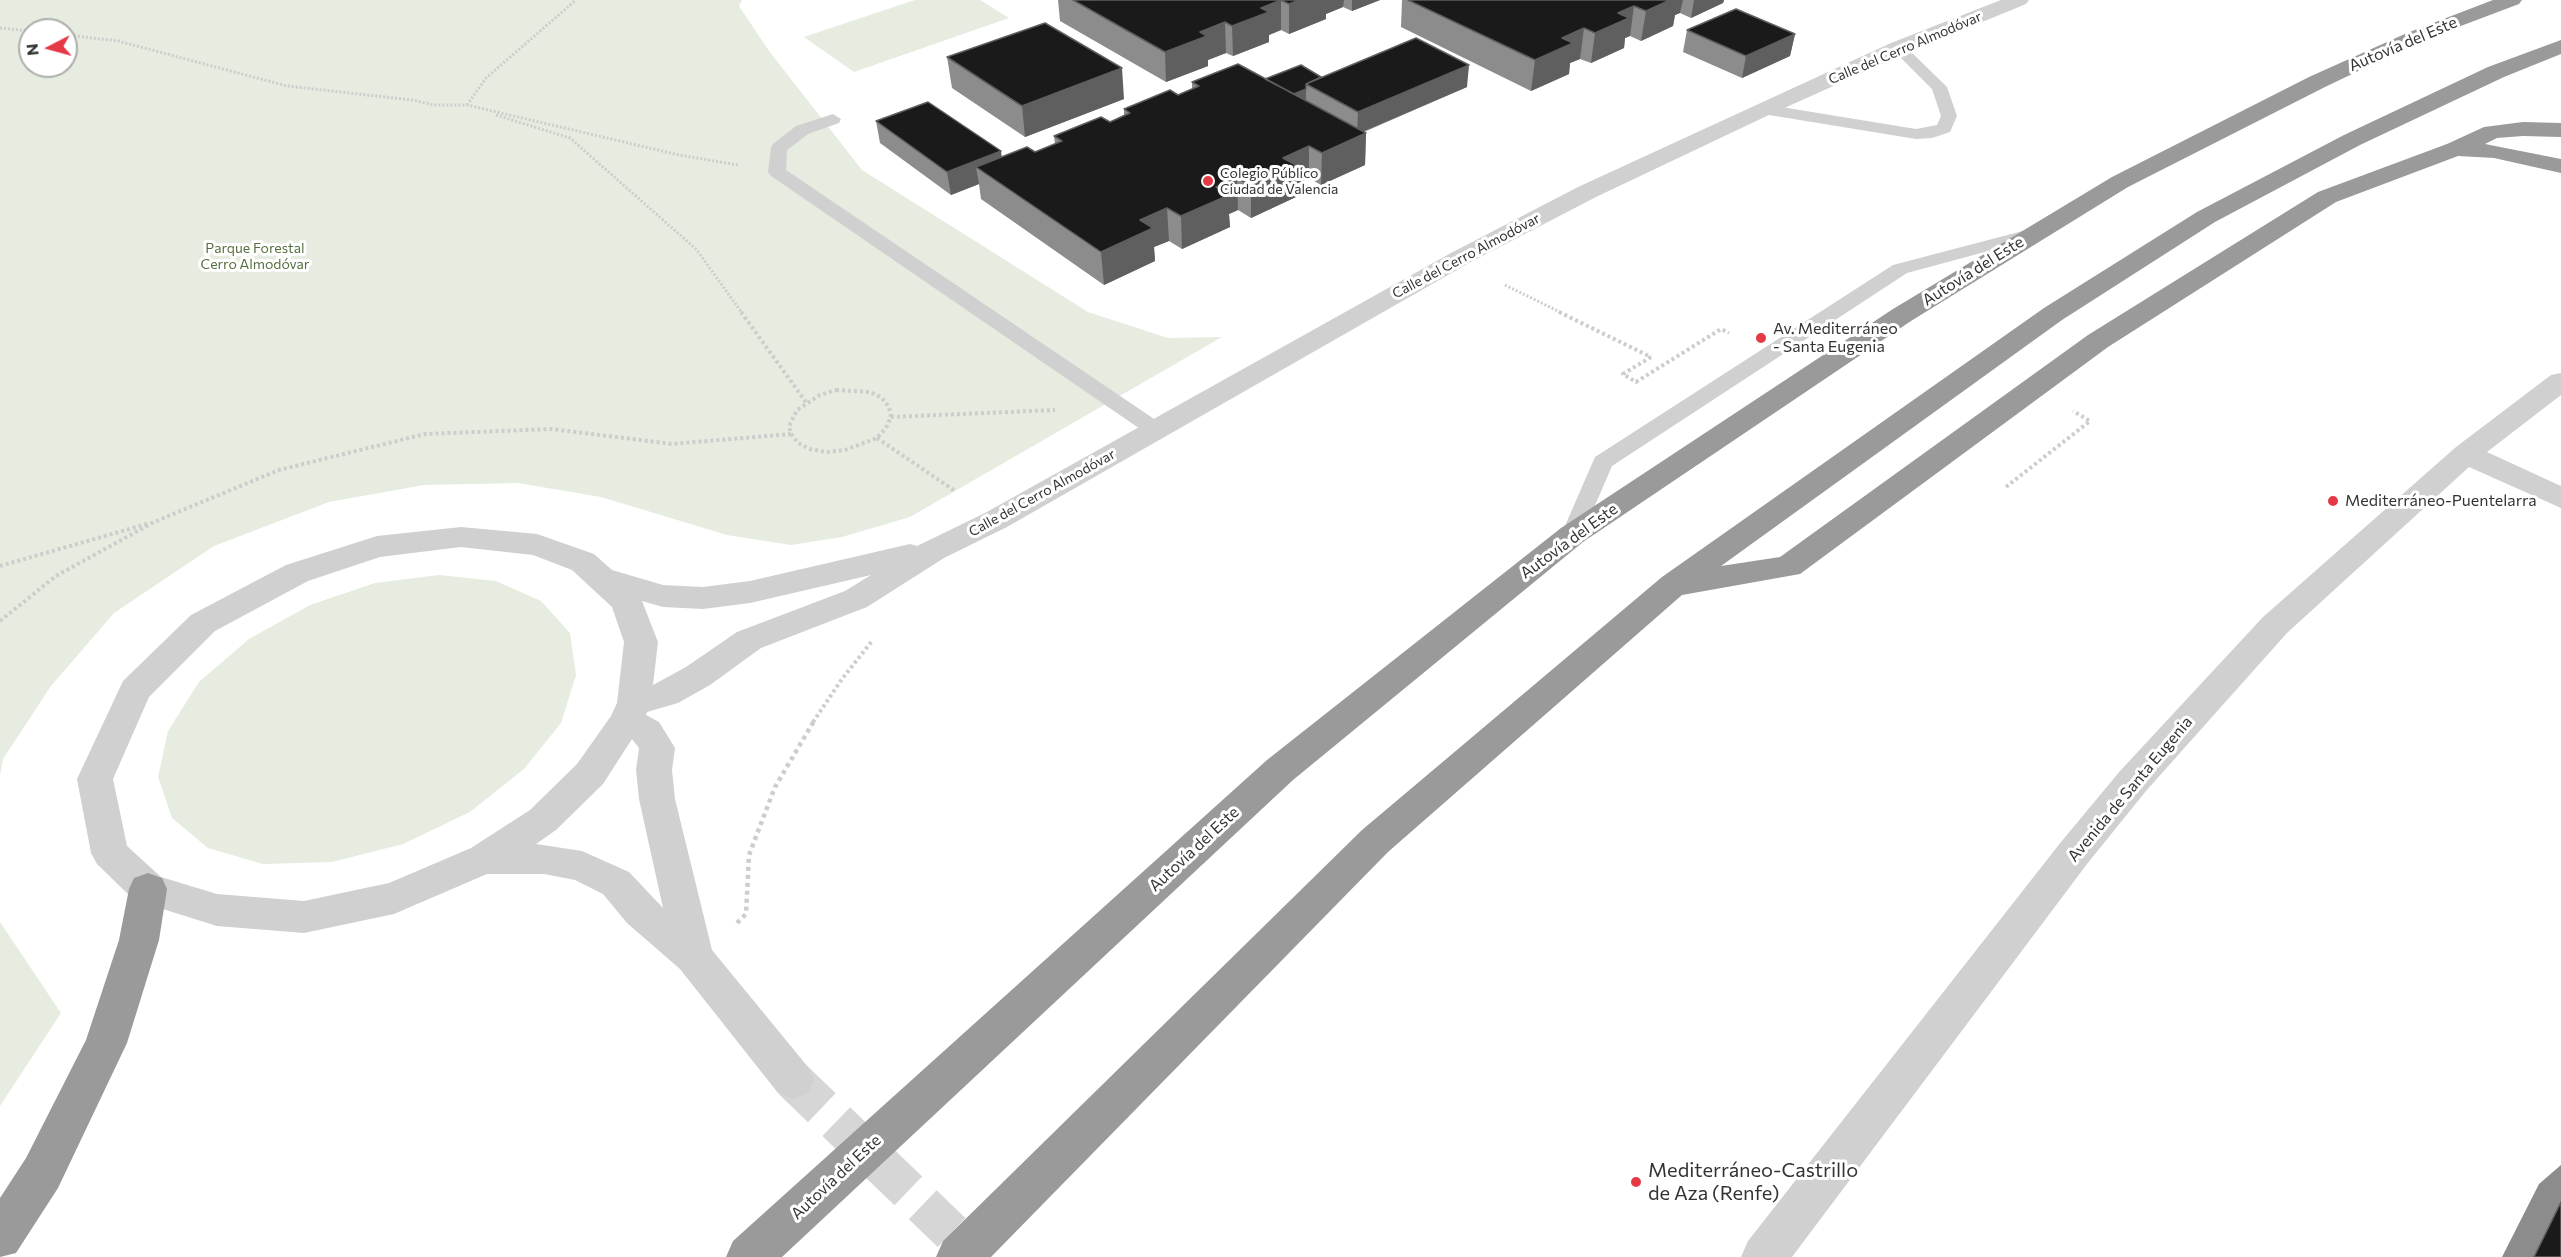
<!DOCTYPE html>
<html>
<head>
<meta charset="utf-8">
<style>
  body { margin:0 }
  #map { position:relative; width:2561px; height:1257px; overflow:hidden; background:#fff; font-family:Commissioner,sans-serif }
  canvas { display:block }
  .north { position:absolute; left:18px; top:18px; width:60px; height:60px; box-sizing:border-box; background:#fff; border:2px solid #adadad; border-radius:50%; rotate:264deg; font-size:16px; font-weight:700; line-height:24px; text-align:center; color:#333 }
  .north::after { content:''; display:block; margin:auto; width:21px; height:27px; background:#e63946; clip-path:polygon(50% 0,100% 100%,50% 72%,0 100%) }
</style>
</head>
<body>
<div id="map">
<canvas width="2561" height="1257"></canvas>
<div class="north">N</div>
</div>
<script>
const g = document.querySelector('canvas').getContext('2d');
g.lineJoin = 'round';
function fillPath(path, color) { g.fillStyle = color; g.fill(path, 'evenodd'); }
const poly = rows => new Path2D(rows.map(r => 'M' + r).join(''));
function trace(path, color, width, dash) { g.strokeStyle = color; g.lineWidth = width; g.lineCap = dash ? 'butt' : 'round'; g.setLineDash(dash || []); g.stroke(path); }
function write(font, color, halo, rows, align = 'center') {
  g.font = font + ' Commissioner,sans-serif'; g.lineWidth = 6; g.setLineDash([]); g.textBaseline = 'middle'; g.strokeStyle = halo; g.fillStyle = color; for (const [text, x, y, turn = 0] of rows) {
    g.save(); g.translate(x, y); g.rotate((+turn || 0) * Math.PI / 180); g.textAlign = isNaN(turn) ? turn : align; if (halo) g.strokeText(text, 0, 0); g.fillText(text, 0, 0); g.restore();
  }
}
const green = poly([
  [0,0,742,0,739,6,769,51,862,170,1088,312,1168,338,1222,337,910,517,842,537,791,545,727,535,601,497,518,483,424,485,329,502,214,546,114,613,51,686,3,759,0,775],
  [30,30,66,30,66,66,30,66],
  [915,0,980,0,1009,18,854,72,804,37],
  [439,575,496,581,541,601,570,633,576,675,561,723,524,769,470,812,403,844,332,862,263,864,208,848,172,818,158,777,168,731,199,682,249,639,310,605,375,583],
  [0,922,61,1013,0,1106]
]);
const streetTunnel = poly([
  [793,1080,977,1257]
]);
const pathFar2 = poly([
  [0,28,30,31],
  [66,35,118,41,287,86,412,100,434,105,467,105,679,155,738,165],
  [467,105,486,78,576,0],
  [496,115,570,138,696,249,742,313],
  [1505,285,1562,313]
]);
const pathFar1 = poly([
  [741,312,806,402],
  [1559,312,1651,357],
  [1651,357,1623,374,1636,382,1721,329,1729,333],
  [836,390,870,392,882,398,889,407,891,417,886,428,877,438,845,450,827,452,810,449,798,443,791,434,789,426,797,410,820,395,836,390],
  [891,417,1055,410],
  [877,438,955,491],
  [2006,487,2090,421,2073,411],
  [0,566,147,524],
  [0,621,56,576,154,522,279,470,425,434,552,429,672,444,791,434],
  [813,722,842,679,872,641]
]);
const path = poly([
  [737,923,746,914,749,855,775,787,814,721]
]);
const lane = poly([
  [1899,43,1904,45,1947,87,1957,116,1950,132,1932,138,1916,139,1763,114,1755,109,1763,104,1916,129,1937,125,1941,116,1932,89,1891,48,1894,45,1899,43],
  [833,114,841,119,839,123,808,134,787,150,786,170,1163,425,1167,430,1163,435,1156,437,1149,435,771,176,768,172,771,148,773,144,796,126,833,114],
  [2034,228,2040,229,2043,233,2040,237,1907,273,1612,466,1580,540,1572,543,1564,540,1561,535,1595,457,1893,265,2034,228]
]);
const street = poly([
  [2001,0,2029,0,2026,4,1907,53,1771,114,1596,197,1469,263,1007,527,944,558,867,607,761,648,710,685,678,703,647,712,646,715,659,722,675,748,672,770,675,799,712,950,808,1067,814,1080,808,1093,793,1099,778,1093,680,969,627,923,603,894,575,880,544,874,487,874,394,914,304,933,217,926,134,900,97,864,91,853,77,779,123,681,191,615,286,565,377,536,461,527,537,534,594,554,612,570,663,585,703,587,750,581,910,544,917,546,985,513,1451,253,1578,187,1891,43,2001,0],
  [461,547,533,555,572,570,612,607,624,642,617,703,611,716,577,764,530,810,471,848,389,883,304,901,217,894,161,877,127,846,113,779,149,697,215,631,308,581,380,557,461,547],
  [871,575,845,591,737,632,686,667,653,685,658,642,642,601,663,607,703,609,750,603,871,575],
  [632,739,639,748,636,770,639,799,663,908,629,872,582,851,536,844,556,830,603,784,632,739],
  [2561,373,2561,395,2487,452,2561,486,2561,508,2469,467,2287,633,2146,791,2087,864,1792,1257,1741,1257,1748,1241,2061,842,2120,771,2263,617,2456,447,2551,375,2561,373]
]);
const highway = poly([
  [2493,0,2522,0,2519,4,2421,41,2325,87,2128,187,1911,321,1583,542,1293,780,782,1257,726,1257,733,1241,1267,760,1561,528,1893,309,2112,177,2309,77,2407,33,2493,0],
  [2561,40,2561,54,2504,77,2360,145,2215,222,2062,320,1721,566,1780,557,2088,335,2318,192,2447,144,2484,127,2523,122,2561,123,2561,137,2523,136,2497,138,2485,144,2561,159,2561,173,2494,158,2458,156,2336,202,2108,347,1800,574,1682,595,1388,852,991,1257,936,1257,943,1241,1362,830,1662,577,2044,308,2197,212,2344,135,2488,67,2561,40],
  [148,873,162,878,167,889,159,940,127,1043,58,1188,16,1253,0,1257,0,1198,26,1158,86,1040,119,940,129,889,134,878,148,873]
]);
const wall = poly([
  [1058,0,1380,0,1352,11,1343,7,1326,14,1326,19,1289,34,1281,30,1269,35,1269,42,1233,56,1226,53,1208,60,1208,66,1166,82,1060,21],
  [1402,0,1724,0,1723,3,1691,18,1680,13,1675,15,1673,26,1641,41,1630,36,1625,38,1624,48,1591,63,1580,59,1570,63,1569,74,1531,91,1401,27],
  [1687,30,1795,34,1790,56,1742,78,1683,52],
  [947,57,1124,99,1025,137,952,88],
  [1321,77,1467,87,1364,132,1366,133,1365,165,1321,185,1309,178,1296,184,1296,197,1251,218,1238,210,1229,214,1230,227,1182,249,1169,241,1154,247,1155,261,1104,285,981,199,979,184,951,195,880,143,876,121,1001,157,1035,152,1055,144,1054,136,1110,122,1124,115,1124,109,1178,95,1192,89,1192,82],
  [2561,1165,2561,1257,2502,1257,2539,1184]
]);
const shadedWall = poly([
  [1281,0,1281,30,1269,35,1269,42,1233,56,1232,26,1261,8],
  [1299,0,1344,0,1343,7,1326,14,1326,19,1289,34,1289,4],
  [1352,0,1380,0,1352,11],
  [1666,0,1683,0,1680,13,1675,15,1673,26,1641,41,1646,11],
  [1694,0,1724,0,1723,3,1691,18],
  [1634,6,1630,36,1625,38,1624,48,1591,63,1595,33,1618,13],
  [1225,22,1226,53,1208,60,1208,66,1166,82,1165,52,1200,32],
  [1584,28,1580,59,1570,63,1569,74,1531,91,1535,60,1562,38],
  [1795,34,1790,56,1742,78,1746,56],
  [1469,65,1467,87,1357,134,1358,112],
  [1122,68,1124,99,1025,137,1022,106],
  [1306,89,1306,101,1285,97],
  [1366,133,1365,165,1321,185,1322,153],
  [1309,146,1309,178,1296,184,1296,197,1251,218,1251,186,1283,158],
  [1001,151,1004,174,976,167,979,184,951,195,947,172],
  [1237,178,1238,210,1229,214,1230,227,1182,249,1181,216,1216,187],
  [1167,208,1169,241,1154,247,1155,261,1104,285,1101,252,1140,220]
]);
const building = poly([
  [1073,0,1299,0,1289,4,1281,0,1261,8,1269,12,1232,26,1225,22,1200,32,1207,36,1165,52,1073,0],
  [1408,0,1670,0,1646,11,1634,6,1618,13,1629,18,1595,33,1584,28,1562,38,1573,43,1535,60,1408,0],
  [1736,9,1795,34,1746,56,1687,30,1736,9],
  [1045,23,1122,68,1022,106,947,57,1045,23],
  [1416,38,1469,65,1358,112,1306,84,1416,38],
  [1238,64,1366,133,1322,153,1309,146,1283,158,1296,165,1251,186,1237,178,1216,187,1229,195,1181,216,1167,208,1140,220,1153,228,1101,252,976,167,1027,147,1035,152,1062,141,1054,136,1101,117,1110,122,1130,113,1124,109,1170,90,1178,95,1199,86,1192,82,1238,64],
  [1301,65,1321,77,1306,84,1306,89,1294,94,1265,79,1301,65],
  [928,102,1001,151,947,172,876,121,928,102],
  [2561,1202,2561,1257,2534,1257,2561,1202]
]);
const markers = [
  [1208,181,6,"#e63946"],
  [1761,338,6,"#e63946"],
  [2333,501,6,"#e63946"],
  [1636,1182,6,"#e63946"]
];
const farStreetnames = [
  ["Calle del Cerro Almodóvar",1905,48,-23],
  ["Calle del Cerro Almodóvar",1466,256,-28],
  ["Calle del Cerro Almodóvar",1042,493,-29]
];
const farPoinames = [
  ["Colegio Público",1220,173],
  ["Ciudad de Valencia",1220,189]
];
const farParknames = [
  ["Parque Forestal",255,248],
  ["Cerro Almodóvar",255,264]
];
const streetNames = [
  ["Autovía del Este",2403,44,-23],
  ["Autovía del Este",1973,271,-32],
  ["Autovía del Este",1569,541,-36],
  ["Avenida de Santa Eugenia",2130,789,-50],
  ["Autovía del Este",1194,849,-43],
  ["Autovía del Este",836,1177,-43]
];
const poiNames = [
  ["Av. Mediterráneo",1773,329],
  ["- Santa Eugenia",1773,347],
  ["Mediterráneo-Puentelarra",2345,501]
];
const nearPoinames = [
  ["Mediterráneo-Castrillo",1648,1170],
  ["de Aza (Renfe)",1648,1193]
];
fillPath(green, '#e6ecdf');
trace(streetTunnel, '#d6d6d6', 40, [40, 20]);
trace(pathFar2, '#cdcdcd', 3, [2, 2]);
trace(pathFar1, '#cdcdcd', 4, [3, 3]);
trace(path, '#cdcdcd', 4.5, [4, 4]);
fillPath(lane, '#d0d0d0');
fillPath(street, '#d0d0d0');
fillPath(highway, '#9a9a9a');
fillPath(wall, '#8c8c8c');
fillPath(shadedWall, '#5f5f5f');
fillPath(building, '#1a1a1a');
trace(building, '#5f5f5f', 1.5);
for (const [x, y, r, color] of markers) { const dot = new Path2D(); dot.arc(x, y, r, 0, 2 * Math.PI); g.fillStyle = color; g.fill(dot); trace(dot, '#fff', 2); }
write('14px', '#333', '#fff', farStreetnames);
write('14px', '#333', '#fff', farPoinames, 'left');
write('14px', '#56703f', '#fff', farParknames);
write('16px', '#333', '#fff', streetNames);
write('16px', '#333', '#fff', poiNames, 'left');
write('20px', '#333', '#fff', nearPoinames, 'left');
</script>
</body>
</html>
